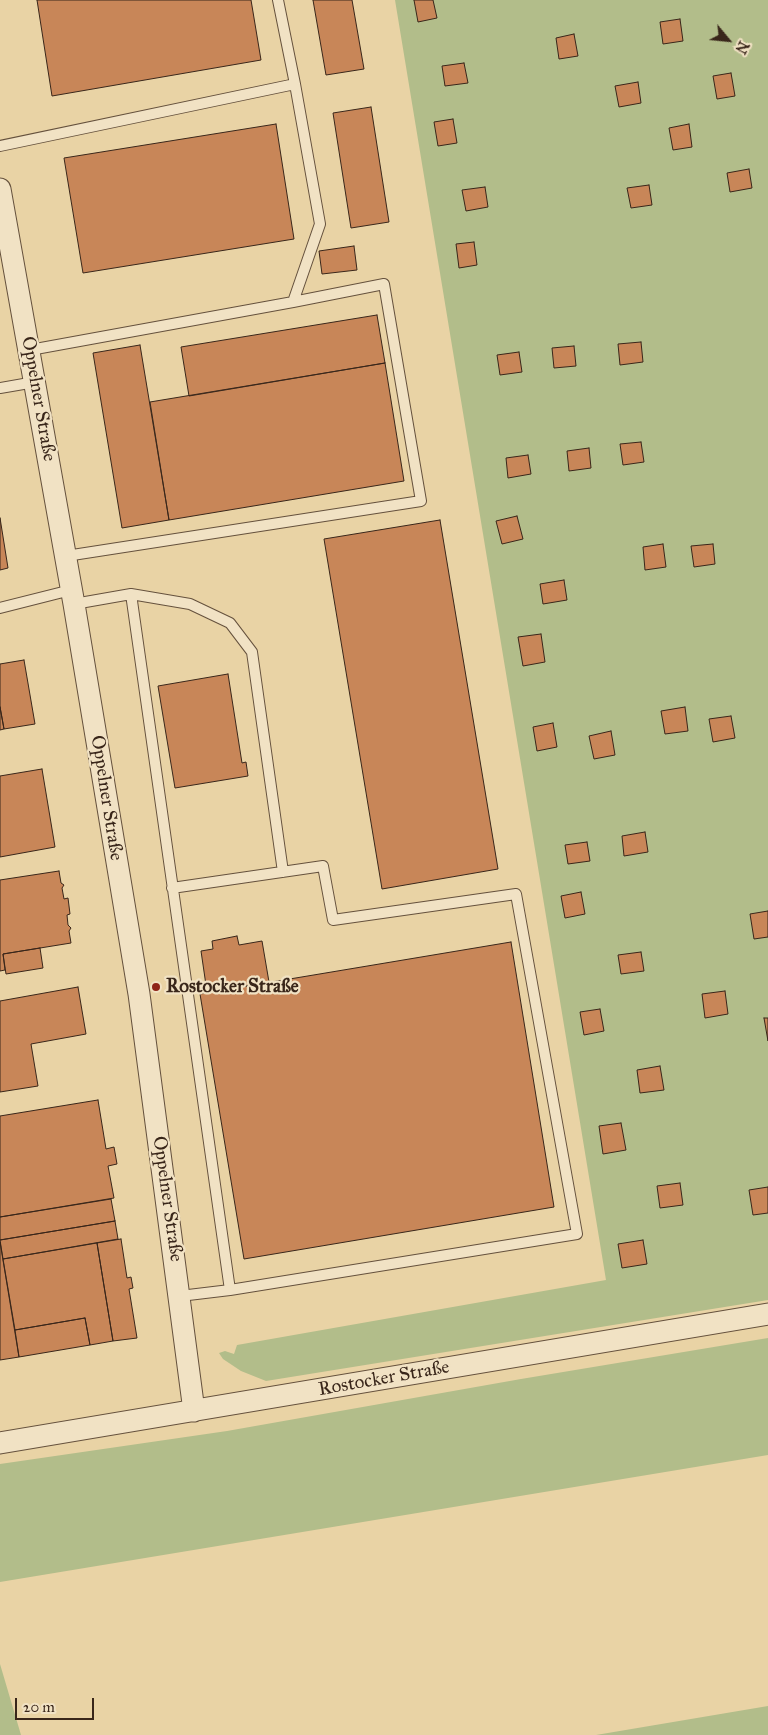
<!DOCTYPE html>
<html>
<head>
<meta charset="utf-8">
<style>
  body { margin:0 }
  #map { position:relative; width:768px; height:1735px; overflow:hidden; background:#e9d3a5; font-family:"IM FELL Great Primer",serif }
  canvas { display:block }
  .north { position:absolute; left:703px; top:15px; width:50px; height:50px; -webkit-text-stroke:4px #f1e2c4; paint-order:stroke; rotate:118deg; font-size:14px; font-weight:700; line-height:20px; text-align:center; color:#39261a }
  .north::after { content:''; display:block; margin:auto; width:18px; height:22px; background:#39261a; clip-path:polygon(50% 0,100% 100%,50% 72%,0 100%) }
  .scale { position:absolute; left:15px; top:1698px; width:79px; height:22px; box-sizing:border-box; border:2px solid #39261a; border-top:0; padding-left:6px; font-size:15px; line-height:18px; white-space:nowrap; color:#39261a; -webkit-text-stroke:4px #f1e2c4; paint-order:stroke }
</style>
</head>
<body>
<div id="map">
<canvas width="768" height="1735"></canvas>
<div class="north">N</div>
<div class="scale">20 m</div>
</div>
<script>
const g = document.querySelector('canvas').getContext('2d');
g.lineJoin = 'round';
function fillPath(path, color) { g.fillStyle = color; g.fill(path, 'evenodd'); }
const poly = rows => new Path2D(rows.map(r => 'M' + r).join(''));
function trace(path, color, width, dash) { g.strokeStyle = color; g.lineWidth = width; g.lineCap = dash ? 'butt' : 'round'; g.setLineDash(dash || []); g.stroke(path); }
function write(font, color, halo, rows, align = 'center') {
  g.font = font + ' "IM FELL Great Primer",serif'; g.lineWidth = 4.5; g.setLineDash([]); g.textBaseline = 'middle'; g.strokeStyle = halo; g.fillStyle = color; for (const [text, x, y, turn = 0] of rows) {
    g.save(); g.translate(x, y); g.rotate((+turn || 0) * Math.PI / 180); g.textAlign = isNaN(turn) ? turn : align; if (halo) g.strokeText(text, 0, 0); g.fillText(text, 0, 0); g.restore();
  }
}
const green = poly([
  [395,0,768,0,768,1300,266,1381,241,1371,223,1359,219,1353,225,1351,234,1354,237,1345,606,1280],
  [768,1338,768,1455,0,1582,0,1464,227,1431,521,1379],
  [0,1664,21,1735,0,1735],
  [768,1706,768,1735,596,1735]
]);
const building = poly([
  [37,0,251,0,261,60,52,96,37,0],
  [313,0,352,0,364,69,326,75,313,0],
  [414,0,433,0,437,18,418,22,414,0],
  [680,19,683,41,663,44,660,22,680,19],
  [574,34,578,56,559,59,556,38,574,34],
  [464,63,468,83,445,86,442,66,464,63],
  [731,73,735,96,717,99,713,76,731,73],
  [638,82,641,103,619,107,615,86,638,82],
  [371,107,389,222,351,228,333,113,371,107],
  [453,119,457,143,438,146,434,122,453,119],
  [276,124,294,239,83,273,64,158,276,124],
  [689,124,692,147,673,150,669,128,689,124],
  [749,169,752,188,730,192,727,173,749,169],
  [649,185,652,205,631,208,627,188,649,185],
  [485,187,488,207,466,211,462,190,485,187],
  [474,242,477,265,459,268,456,244,474,242],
  [354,246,357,270,322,274,319,251,354,246],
  [377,315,385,363,189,396,181,347,377,315],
  [641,342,643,362,620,365,618,344,641,342],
  [140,345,169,520,122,528,93,353,140,345],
  [574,346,576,366,554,368,552,348,574,346],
  [519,352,522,372,500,375,497,355,519,352],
  [385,363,404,481,169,520,150,402,385,363],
  [641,442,644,462,623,465,620,444,641,442],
  [589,448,591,468,569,471,567,451,589,448],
  [528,455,531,474,508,478,506,458,528,455],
  [517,516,523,539,502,544,496,521,517,516],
  [0,518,8,568,0,570,0,518],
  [440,520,498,869,382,889,324,539,440,520],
  [663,544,666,567,645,570,643,547,663,544],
  [713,544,715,564,694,567,691,546,713,544],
  [564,580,567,600,543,604,540,584,564,580],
  [541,634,545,662,523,666,518,637,541,634],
  [24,660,35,724,4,729,0,707,0,664,24,660],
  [228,674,242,763,246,762,248,776,175,788,158,686,228,674],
  [0,707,4,729,0,730,0,707],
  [685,707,688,731,665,734,661,711,685,707],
  [731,716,735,738,713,742,709,719,731,716],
  [553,723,557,747,537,751,533,727,553,723],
  [611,731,615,755,594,759,589,736,611,731],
  [42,769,55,847,0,857,0,776,42,769],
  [645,832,648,852,624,856,622,836,645,832],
  [587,842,590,861,568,864,565,845,587,842],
  [59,871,61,883,64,885,62,888,64,899,68,898,70,914,67,915,68,925,71,928,69,931,71,943,3,954,5,970,0,971,0,880,59,871],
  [581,892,585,914,565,918,561,896,581,892],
  [768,911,768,937,754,939,750,914,768,911],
  [237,936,239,945,262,941,269,982,207,992,201,951,213,949,212,941,237,936],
  [511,942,554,1207,244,1259,200,994,511,942],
  [40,948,43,968,6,974,3,954,40,948],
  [641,952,644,971,621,974,618,955,641,952],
  [78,987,86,1034,31,1044,38,1086,0,1092,0,1001,78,987],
  [725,991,728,1014,705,1018,702,994,725,991],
  [600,1009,604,1031,584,1035,580,1012,600,1009],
  [764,1018,768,1018,768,1041,764,1018],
  [660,1066,664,1090,640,1093,637,1070,660,1066],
  [98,1100,106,1149,114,1147,117,1164,108,1166,114,1198,0,1217,0,1116,98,1100],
  [621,1123,626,1150,603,1154,599,1126,621,1123],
  [680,1183,683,1205,660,1208,657,1186,680,1183],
  [768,1187,768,1213,753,1215,749,1190,768,1187],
  [111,1199,115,1221,0,1240,0,1217,111,1199],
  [115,1221,118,1239,3,1259,0,1240,115,1221],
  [121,1239,127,1278,131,1277,133,1288,129,1289,137,1338,113,1341,97,1243,121,1239],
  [643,1240,647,1264,622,1268,618,1244,643,1240],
  [0,1242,19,1357,0,1360,0,1242],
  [97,1243,113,1341,90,1345,85,1318,15,1330,3,1259,97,1243],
  [85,1318,90,1345,19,1357,15,1330,85,1318]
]);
const lane = poly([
  [0,146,295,84,278,0],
  [30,350,293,302],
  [0,388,35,382],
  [66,556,421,501,384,284,293,302,320,224,295,84],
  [131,594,190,604,230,623,252,652,283,872],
  [74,604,131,594,230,1290,180,1296],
  [0,608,71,590],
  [172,888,323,866,333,920,516,894,577,1234,230,1290]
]);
const street = poly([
  [0,189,74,604,139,994,194,1411],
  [0,1443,768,1314]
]);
const markers = [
  [156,987,5,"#8f2418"]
];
const streetNames = [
  ["Oppelner Straße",38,399,80],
  ["Oppelner Straße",106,798,81],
  ["Oppelner Straße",167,1199,82],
  ["Rostocker Straße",384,1379,-10]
];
const poiNames = [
  ["Rostocker Straße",166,987]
];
fillPath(green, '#b2bd8a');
fillPath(building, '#c88658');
trace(building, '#39261a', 1);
trace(lane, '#65513d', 12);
trace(street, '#65513d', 23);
trace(lane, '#f1e2c4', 10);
trace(street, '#f1e2c4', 21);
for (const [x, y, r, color] of markers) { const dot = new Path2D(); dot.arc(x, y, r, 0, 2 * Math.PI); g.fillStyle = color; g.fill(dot); trace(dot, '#f1e2c4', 2); }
write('19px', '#39261a', '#f1e2c4', streetNames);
write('bold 19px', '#39261a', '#f1e2c4', poiNames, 'left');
</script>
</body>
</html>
